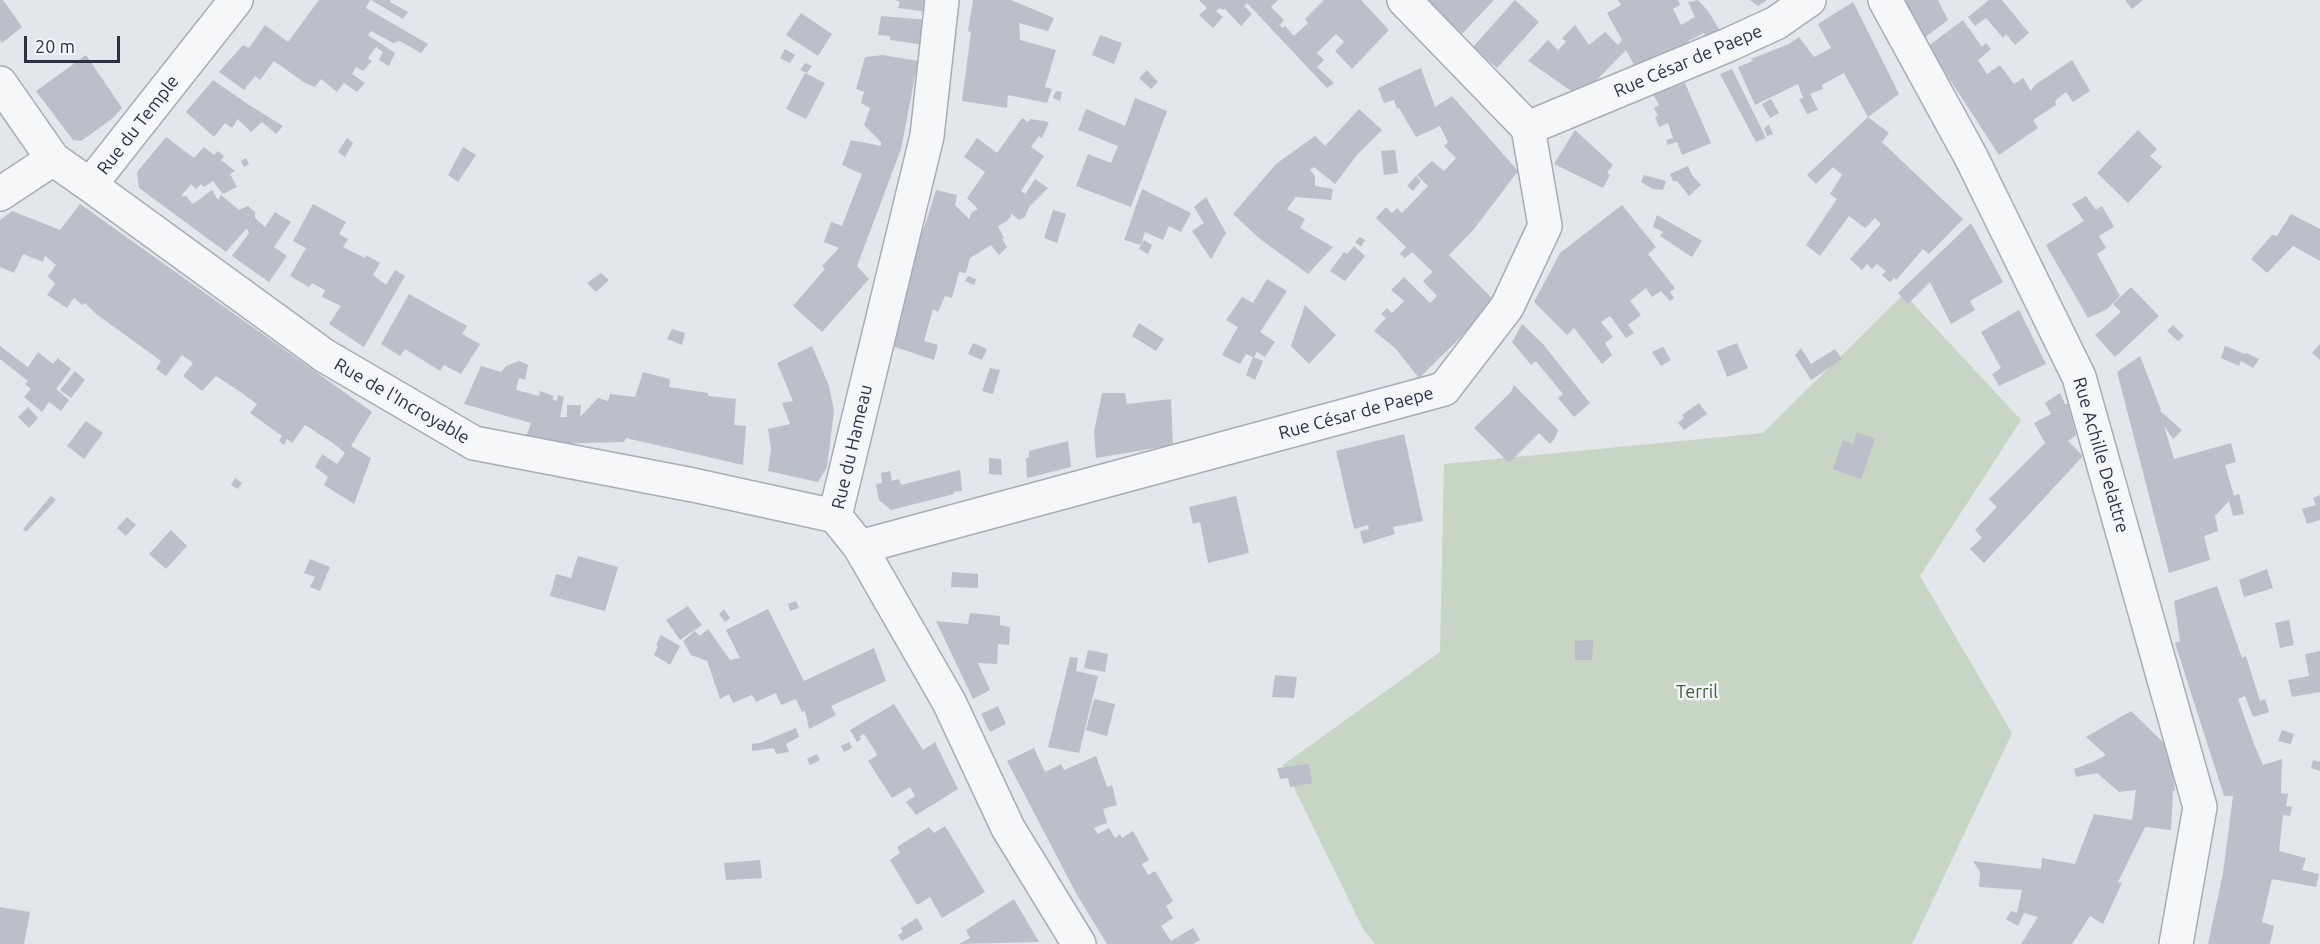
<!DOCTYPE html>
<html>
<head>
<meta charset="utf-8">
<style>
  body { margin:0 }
  #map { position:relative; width:2320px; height:944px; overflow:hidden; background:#e3e6eb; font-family:Ubuntu,sans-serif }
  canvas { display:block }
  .scale { position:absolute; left:24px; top:36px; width:96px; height:27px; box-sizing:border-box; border:3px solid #2b3244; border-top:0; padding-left:8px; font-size:18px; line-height:21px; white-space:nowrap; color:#2b3244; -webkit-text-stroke:4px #f3f5f9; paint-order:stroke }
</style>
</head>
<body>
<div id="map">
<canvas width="2320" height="944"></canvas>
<div class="scale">20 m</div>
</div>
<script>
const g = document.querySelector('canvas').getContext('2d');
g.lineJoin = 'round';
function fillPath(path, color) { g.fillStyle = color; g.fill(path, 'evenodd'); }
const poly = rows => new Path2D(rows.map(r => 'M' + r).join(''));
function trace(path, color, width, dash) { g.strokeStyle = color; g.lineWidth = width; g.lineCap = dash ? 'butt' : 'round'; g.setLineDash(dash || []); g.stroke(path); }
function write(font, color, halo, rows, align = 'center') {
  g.font = font + ' Ubuntu,sans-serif'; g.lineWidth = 5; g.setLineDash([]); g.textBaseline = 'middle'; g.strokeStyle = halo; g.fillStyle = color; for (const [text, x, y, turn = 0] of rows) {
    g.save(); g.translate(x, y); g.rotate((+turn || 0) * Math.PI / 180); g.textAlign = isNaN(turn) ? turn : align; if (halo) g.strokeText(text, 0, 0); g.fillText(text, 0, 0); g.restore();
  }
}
const green = poly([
  [1904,294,2021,420,1920,576,2012,733,1912,944,1375,944,1363,929,1283,765,1440,652,1444,464,1763,433]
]);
const building = poly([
  [0,0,3,0,22,27,2,43,0,40],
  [319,0,370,0,366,8,428,44,421,53,400,41,393,43,371,31,368,35,395,53,389,66,379,60,383,52,376,47,368,58,372,61,363,71,356,67,352,74,365,83,357,92,344,83,337,92,321,79,315,87,305,83,274,61,260,80,255,76,244,90,219,72,243,45,249,48,265,25,288,42],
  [371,0,391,0,390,2,408,12,403,19],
  [895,0,929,0,928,12,898,8,900,2],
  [973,0,1011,0,1054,18,1048,31,1019,23,1020,40,1056,50,1045,87,1052,89,1047,103,1008,95,1007,108,962,101,971,32,968,31],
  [1199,0,1278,0,1271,7,1284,20,1280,25,1282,28,1285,26,1294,36,1308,23,1305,19,1324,0,1361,0,1389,30,1352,69,1335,51,1344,42,1336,34,1317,53,1324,60,1317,67,1334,83,1327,88,1247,3,1244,6,1252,14,1241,26,1225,9,1223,10,1220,8,1216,11,1223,17,1213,28,1199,15,1207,8],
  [1427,0,1494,0,1461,35],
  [1515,0,1539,22,1497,68,1473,47],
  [1618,0,1678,0,1680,5,1673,9,1681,25,1695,17,1688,2,1698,0,1708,11,1722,34,1708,40,1704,33,1688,41,1692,49,1639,74,1626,50,1580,97,1528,61,1548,40,1558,50,1566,42,1562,38,1575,25,1589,45,1605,32,1618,45,1622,40,1607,13,1621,5],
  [1750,0,1767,0,1758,6],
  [1902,0,1938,0,1948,20,1923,39],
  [1989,0,2002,0,2029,33,2015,45,2006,34,2003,38,1986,18,1975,26,1968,17],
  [2125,0,2143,0,2132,9],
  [1853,2,1899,94,1868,117,1844,73,1822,85,1823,89,1810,94,1818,110,1807,114,1799,99,1803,98,1798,84,1755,105,1738,67,1753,61,1751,59,1789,44,1799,37,1814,57,1831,48,1818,24],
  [801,13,832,34,818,56,786,35],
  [881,16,929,20,925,45,890,40,890,36,878,35],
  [1963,20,1982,47,1986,43,1991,49,1978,60,1987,74,2000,65,2014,84,2023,78,2031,91,2035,85,2072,60,2090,91,2073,102,2066,92,2055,101,2056,105,2033,120,2038,128,1999,155,1928,46],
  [1100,35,1122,43,1114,64,1092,55],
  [785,49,795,55,790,63,780,58],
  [86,55,122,108,113,118,81,141,73,140,36,91],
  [883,55,918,61,901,149,857,266,869,279,822,332,793,306,825,269,822,266,839,248,824,242,831,222,842,226,862,174,842,165,851,140,881,146,881,142,864,125,870,108,861,103,864,92,856,89,865,57],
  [805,63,812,66,807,73,800,70],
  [1421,68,1435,107,1452,96,1518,171,1474,229,1449,255,1494,300,1458,340,1419,378,1395,348,1374,331,1386,318,1381,314,1387,308,1392,313,1404,301,1391,290,1404,277,1430,303,1437,296,1423,281,1433,272,1412,252,1405,258,1400,254,1406,247,1376,218,1386,207,1392,213,1397,208,1402,213,1428,186,1417,175,1432,161,1444,171,1456,158,1444,146,1448,142,1440,126,1416,137,1399,108,1397,109,1394,100,1384,103,1378,88],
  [1732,69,1766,138,1756,142,1720,74],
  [1147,70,1158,82,1151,89,1139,78],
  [805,73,825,83,806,119,786,109],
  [213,80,249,105,283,126,276,134,262,122,251,132,238,119,232,128,225,123,214,137,186,112],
  [1685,83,1711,143,1682,155,1677,142,1668,145,1666,140,1673,138,1668,123,1659,127,1655,117,1658,116,1654,108,1659,105,1653,94],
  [1056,91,1062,92,1060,101,1053,98],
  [1135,98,1167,111,1131,207,1076,186,1088,154,1111,163,1118,146,1078,130,1086,109,1125,126],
  [1771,99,1779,113,1770,118,1762,104],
  [1359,109,1382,130,1357,155,1335,184,1314,167,1310,170,1315,176,1315,186,1333,189,1331,200,1296,197,1287,209,1305,219,1300,228,1333,247,1308,274,1260,239,1233,214,1276,164,1315,136,1325,146],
  [1868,117,1889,133,1882,142,1963,219,1929,254,1923,249,1896,280,1894,278,1890,282,1882,275,1886,271,1877,264,1872,269,1867,264,1862,270,1850,259,1881,224,1875,218,1865,228,1849,216,1820,256,1806,245,1837,199,1830,194,1842,175,1833,167,1816,184,1807,175],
  [1022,118,1028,122,1030,119,1049,122,1042,138,1039,136,1031,147,1044,156,1021,191,1025,194,1035,179,1048,188,1029,207,1025,217,1019,220,1012,214,1007,221,998,226,1004,238,1002,239,1007,247,999,255,991,245,970,258,966,273,959,272,952,298,945,296,938,312,933,309,924,341,938,345,934,360,886,344,897,295,926,222,936,190,957,195,955,205,969,219,972,212,978,209,967,198,985,172,964,157,977,138,997,153],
  [1769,125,1773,134,1767,136,1764,128],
  [1575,130,1613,165,1607,173,1610,175,1603,188,1554,164],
  [2138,130,2157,149,2150,156,2162,167,2128,203,2097,173],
  [166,137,194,158,204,147,214,155,218,151,224,156,221,160,235,171,230,174,237,187,223,194,213,181,204,187,201,184,196,189,191,184,181,196,186,196,193,204,212,190,218,200,221,195,239,210,248,206,255,212,255,218,265,227,275,212,291,222,274,247,287,256,269,282,232,256,249,233,247,228,226,252,139,188,137,172],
  [347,138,353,143,345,157,338,152],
  [463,147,476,155,458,182,448,175],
  [1395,150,1398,173,1384,175,1381,151],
  [246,158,249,164,244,167,241,161],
  [1688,166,1692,175,1701,185,1689,196,1677,181,1673,181,1670,174],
  [1644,175,1666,181,1663,190,1653,189,1641,182],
  [1416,176,1421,181,1413,191,1407,186],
  [1142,189,1191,213,1181,232,1169,226,1163,240,1145,232,1141,245,1124,240],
  [2086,196,2096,210,2102,206,2114,227,2099,236,2106,248,2097,254,2120,296,2107,309,2088,318,2046,245,2084,221,2072,204],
  [1206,197,1226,233,1211,259,1192,231,1204,223,1194,207],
  [80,204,372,412,351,446,371,458,354,504,324,485,328,477,315,467,322,454,337,464,345,453,333,443,305,425,292,443,287,439,284,445,279,441,282,436,250,413,257,404,239,391,216,376,202,391,183,376,193,363,182,355,166,376,156,369,161,361,95,313,85,303,82,305,74,298,67,308,47,295,55,284,48,276,56,265,45,256,43,262,23,254,14,273,0,267,0,220,12,211,60,230],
  [313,204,346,222,339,234,348,239,343,247,365,258,366,255,380,263,373,275,386,285,395,270,405,276,364,347,329,324,341,306,322,297,325,290,312,283,309,287,290,276,306,248,293,241],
  [1622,205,1656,247,1648,254,1675,288,1670,292,1674,298,1670,301,1661,291,1652,297,1646,288,1630,301,1641,315,1628,325,1634,333,1626,338,1610,316,1601,322,1613,337,1605,343,1612,355,1602,364,1574,328,1567,335,1534,302,1560,253],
  [1053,210,1066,214,1057,243,1044,238],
  [2291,214,2320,229,2320,261,2293,246,2267,273,2251,259,2272,235,2277,236],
  [1657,215,1702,241,1692,257,1660,236,1663,232,1653,227],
  [1971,223,2003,282,1970,301,1975,310,1951,324,1930,282,1908,304,1898,293],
  [1360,237,1365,240,1361,247,1355,242],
  [1144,240,1152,245,1148,254,1139,249],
  [1354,246,1365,256,1345,281,1330,271,1344,252,1347,254],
  [601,273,609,280,596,292,587,283],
  [968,276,976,279,974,285,965,281],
  [1267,279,1287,291,1260,332,1275,342,1265,357,1257,352,1254,357,1263,361,1255,380,1246,375,1253,357,1246,354,1240,364,1222,355,1238,327,1226,320,1242,297,1253,303],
  [2131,287,2159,316,2115,357,2095,335,2121,312,2113,304],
  [409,294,467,326,462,334,480,344,461,374,444,365,440,371,405,349,400,356,381,344],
  [1305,305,1336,335,1309,364,1291,346],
  [2019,310,2046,364,1999,386,1992,374,2001,368,1981,332],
  [1139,323,1164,339,1156,351,1132,336],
  [1522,324,1543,344,1590,403,1574,417,1558,398,1563,394,1544,371,1536,361,1531,365,1512,342],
  [2173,325,2184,336,2178,341,2167,331],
  [672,329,685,333,682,345,667,339],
  [973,343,987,349,982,360,968,354],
  [1737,343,1748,368,1727,377,1717,351],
  [2320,344,2320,360,2312,353],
  [0,346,28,367,38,352,53,364,58,358,71,369,56,389,69,400,61,411,49,402,42,412,24,397,31,389,25,384,28,381,0,359],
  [812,346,829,386,834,411,827,467,818,482,768,471,771,449,768,429,790,424,782,403,793,401,777,363],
  [2225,346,2245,354,2247,353,2259,359,2253,368,2241,361,2239,366,2221,358],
  [1663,347,1671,360,1661,366,1652,352],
  [1801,348,1811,364,1835,349,1842,359,1811,380,1795,355],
  [2140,356,2161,410,2157,414,2160,411,2182,430,2173,439,2164,426,2174,459,2231,443,2236,462,2225,465,2234,496,2239,494,2244,514,2233,516,2229,501,2215,516,2218,531,2204,536,2210,560,2169,573,2117,372],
  [519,361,528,365,525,380,519,378,516,390,539,396,540,391,554,396,552,399,557,401,558,395,564,397,560,417,567,417,567,405,581,405,580,417,598,398,608,401,610,394,635,397,643,372,670,379,669,387,708,393,708,396,736,399,734,425,746,426,743,465,626,438,624,442,552,444,526,437,531,423,464,404,481,366,501,372,506,366],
  [990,368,1000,370,993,394,982,391],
  [75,371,85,380,71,398,60,390],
  [1514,385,1558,430,1555,438,1550,444,1539,433,1509,463,1474,428,1511,392],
  [1102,393,1125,393,1127,404,1171,399,1173,445,1096,458,1094,432],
  [2060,393,2065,404,2068,404,2076,435,2068,441,2083,456,1984,563,1970,549,1982,538,1975,530,1997,507,1989,499,2045,443,2034,423,2051,414,2045,403],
  [1699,403,1707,414,1684,430,1678,423,1684,418,1682,415],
  [28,407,38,418,29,428,18,417],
  [86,421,103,433,84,459,67,446],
  [1857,432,1875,439,1861,479,1833,469,1843,440,1853,444],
  [1404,434,1423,521,1393,527,1395,534,1363,544,1360,531,1369,529,1368,525,1354,529,1336,451],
  [1068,441,1071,467,1027,478,1026,458,1029,457,1029,451],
  [989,458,1001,459,1002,475,989,474],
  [960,470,962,491,953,492,954,494,891,510,879,500,876,484,882,483,881,473,890,471,892,481,899,479,901,485],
  [235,478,242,483,238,489,231,485],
  [2320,495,2320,520,2307,524,2302,509,2316,505,2313,498],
  [51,496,56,500,26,532,23,529],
  [1236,496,1249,553,1208,563,1200,522,1193,524,1189,507],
  [127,517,136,525,126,536,117,528],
  [171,530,187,546,166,569,149,554],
  [578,556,618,567,605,611,550,596,556,574,571,578],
  [310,559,330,567,320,591,310,587,315,577,304,573],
  [2267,569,2273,588,2244,597,2239,580],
  [952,572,978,574,978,588,951,587],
  [2217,586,2242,658,2246,656,2260,701,2265,699,2269,712,2253,717,2245,696,2238,699,2254,744,2263,765,2282,759,2281,793,2288,794,2286,806,2292,807,2290,816,2283,815,2279,851,2306,858,2302,870,2319,874,2316,887,2272,879,2262,922,2274,926,2270,944,2208,944,2223,873,2233,796,2224,796,2175,643,2180,641,2174,601],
  [796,601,799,608,790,611,788,604],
  [688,606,702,625,680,640,666,620],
  [724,609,730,618,725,622,719,614],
  [768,609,804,681,874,648,886,681,831,706,836,715,809,729,805,711,802,712,796,699,781,705,776,693,756,702,752,695,733,703,729,694,720,699,707,661,691,655,683,641,695,631,700,636,708,629,730,660,740,658,726,630],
  [970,613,1000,616,1000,625,1010,627,1009,645,998,644,997,664,978,663,990,690,973,699,936,621,968,624],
  [2289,620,2294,645,2280,648,2275,623],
  [661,635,680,646,670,665,654,655,658,646,656,645],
  [1593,640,1592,660,1575,660,1575,641],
  [1088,650,1108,654,1105,672,1084,668],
  [2320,651,2320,692,2292,697,2288,680,2309,676,2305,654],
  [1070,657,1078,658,1076,671,1098,676,1079,753,1048,747],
  [1275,675,1297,677,1294,698,1272,697],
  [1094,699,1115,704,1107,736,1086,730],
  [894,704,923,750,935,742,958,789,916,815,906,802,915,796,910,787,892,798,868,761,877,755,875,751,864,734,860,736,861,739,857,742,850,730],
  [998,706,1006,724,990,732,981,714],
  [2131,711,2169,748,2175,791,2173,791,2171,830,2145,827,2118,882,2122,883,2103,924,2090,916,2072,944,2021,944,2038,917,2024,913,2018,926,2006,919,2011,911,2017,913,2022,890,1979,887,1980,872,1973,861,2041,869,2042,858,2075,864,2094,814,2132,820,2136,790,2119,792,2097,773,2076,777,2074,769,2093,762,2106,755,2086,737],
  [796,728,799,737,786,744,789,752,776,754,774,748,752,751,752,744,760,743],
  [2282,730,2294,734,2291,744,2278,741],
  [849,742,852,748,844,752,841,746],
  [1034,748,1045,772,1061,764,1064,770,1096,756,1107,787,1112,785,1117,805,1103,809,1107,823,1094,828,1098,834,1109,828,1115,838,1120,834,1122,838,1133,831,1149,860,1142,864,1148,875,1155,871,1173,901,1166,906,1173,918,1161,926,1171,941,1193,928,1200,940,1193,944,1107,944,1077,895,1007,761],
  [817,754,820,760,810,765,807,759],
  [2313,760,2320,762,2320,771,2311,768],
  [1309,764,1312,783,1290,787,1288,778,1280,779,1277,768],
  [945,826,985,892,942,918,930,897,917,905,890,860,900,853,897,847,929,827,934,833],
  [760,860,762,878,726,880,724,863],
  [1014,899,1039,942,959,944,970,938,966,930],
  [0,907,30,912,24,944,0,944],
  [917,918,923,929,902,941,898,935,903,932,901,928]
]);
const minor = poly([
  [942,0,927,136,835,516,860,547,949,702,1008,828,1079,944],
  [1404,0,1528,128],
  [1885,0,1971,157,2079,377,2200,807,2176,944],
  [0,83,53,159,90,185,236,0],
  [90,185,325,356,474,443,693,485,835,516],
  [0,194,53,159],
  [860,547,1444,389,1507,307,1545,226,1528,128,1728,45,1776,23,1809,0]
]);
const streetNames = [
  ["Rue César de Paepe",1688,61,-23],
  ["Rue du Temple",138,125,-52],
  ["Rue de l'Incroyable",402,401,30],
  ["Rue César de Paepe",1356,413,-15],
  ["Rue du Hameau",852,447,-77],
  ["Rue Achille Delattre",2101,455,74]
];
const parkNames = [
  ["Terril",1697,692]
];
fillPath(green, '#c7d5c4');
fillPath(building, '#babfc9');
trace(minor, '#a8acb6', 36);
trace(minor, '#f6f7f9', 33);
write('18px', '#2b3244', '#f3f5f9', streetNames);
write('18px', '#3c6038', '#f3f5f9', parkNames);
</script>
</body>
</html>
